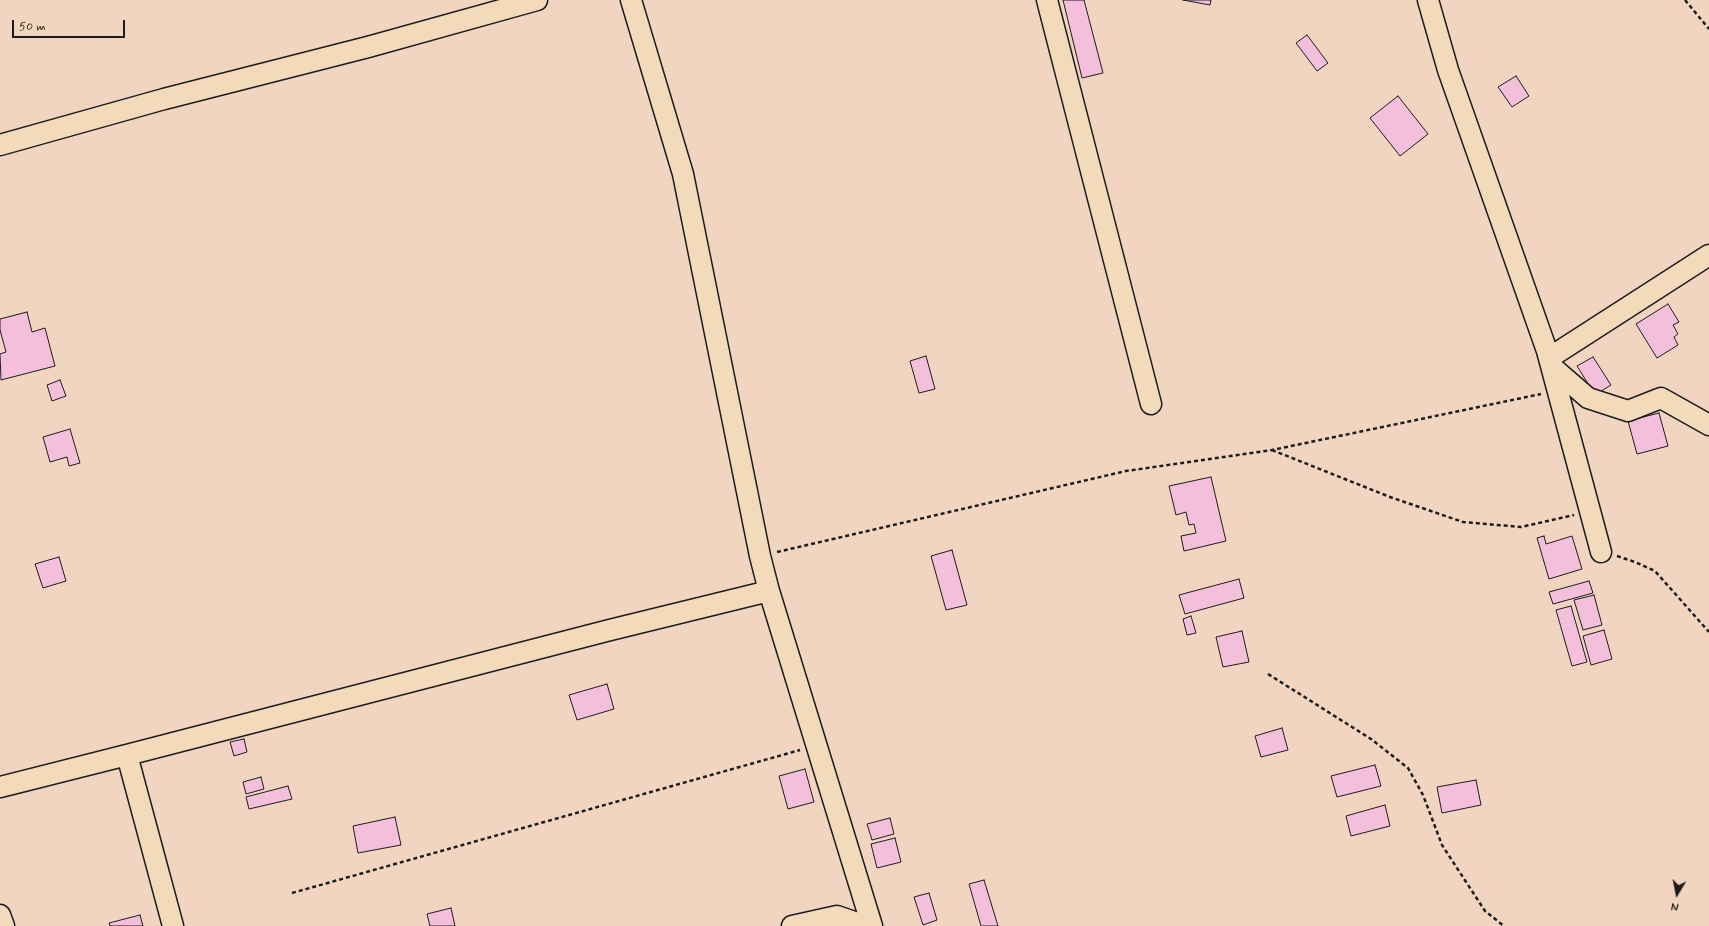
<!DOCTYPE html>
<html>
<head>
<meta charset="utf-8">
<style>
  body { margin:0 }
  #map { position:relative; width:1709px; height:926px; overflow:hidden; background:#f2d5c1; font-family:Mynerve,sans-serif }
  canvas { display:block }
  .north { position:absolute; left:1657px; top:874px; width:40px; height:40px; -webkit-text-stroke:3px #f2daba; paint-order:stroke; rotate:190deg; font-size:11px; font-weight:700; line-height:16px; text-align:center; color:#1c1c1c }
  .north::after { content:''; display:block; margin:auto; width:14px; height:18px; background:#1c1c1c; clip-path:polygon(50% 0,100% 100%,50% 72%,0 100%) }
  .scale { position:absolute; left:12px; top:20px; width:113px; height:18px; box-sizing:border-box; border:2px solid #1c1c1c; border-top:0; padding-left:5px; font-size:12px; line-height:14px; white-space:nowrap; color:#1c1c1c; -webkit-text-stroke:3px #f2daba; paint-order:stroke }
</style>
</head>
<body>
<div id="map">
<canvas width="1709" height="926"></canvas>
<div class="north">N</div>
<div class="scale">50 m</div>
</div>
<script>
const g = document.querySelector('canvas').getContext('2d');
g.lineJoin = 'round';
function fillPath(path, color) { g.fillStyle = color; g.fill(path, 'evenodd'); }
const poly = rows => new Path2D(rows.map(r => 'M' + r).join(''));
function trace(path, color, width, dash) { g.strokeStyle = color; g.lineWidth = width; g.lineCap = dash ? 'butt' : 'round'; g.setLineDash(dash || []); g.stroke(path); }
const building = poly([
  [1063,0,1084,0,1103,73,1082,78,1063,0],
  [1183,0,1211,0,1210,5,1183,0],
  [1307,35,1328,63,1317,71,1296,43,1307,35],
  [1516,76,1529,96,1512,107,1498,87,1516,76],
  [1398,96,1428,134,1400,156,1370,118,1398,96],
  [1668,304,1679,322,1673,325,1678,334,1674,337,1678,345,1657,358,1636,324,1668,304],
  [27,312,32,332,45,328,55,366,1,380,0,354,6,352,0,330,0,319,27,312],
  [926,356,935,389,919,393,910,361,926,356],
  [1593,357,1611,385,1595,395,1577,366,1593,357],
  [60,380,66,396,52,401,47,385,60,380],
  [1659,413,1668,446,1637,454,1628,421,1659,413],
  [70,429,80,463,69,466,67,457,50,462,43,437,70,429],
  [1211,477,1226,541,1184,551,1181,536,1196,533,1194,524,1189,525,1186,512,1176,515,1169,486,1211,477],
  [1544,536,1546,544,1572,536,1582,569,1549,579,1537,538,1544,536],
  [952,550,967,605,946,610,931,556,952,550],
  [59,557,66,581,43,588,35,564,59,557],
  [1239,579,1244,598,1185,614,1179,595,1239,579],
  [1589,581,1593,593,1553,604,1549,592,1589,581],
  [1594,595,1602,625,1583,630,1574,600,1594,595],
  [1571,606,1587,662,1572,666,1556,610,1571,606],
  [1191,616,1196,633,1187,635,1183,619,1191,616],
  [1604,630,1612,659,1591,665,1583,636,1604,630],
  [1242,631,1249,662,1223,667,1216,637,1242,631],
  [607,684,614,709,577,720,569,695,607,684],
  [1282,728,1288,750,1261,757,1255,736,1282,728],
  [244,739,247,752,234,756,230,742,244,739],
  [1375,765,1381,786,1337,797,1331,776,1375,765],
  [805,769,814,802,788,809,779,776,805,769],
  [261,777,264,789,246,794,243,782,261,777],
  [1476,780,1481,805,1442,813,1437,787,1476,780],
  [288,786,292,799,249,809,246,797,288,786],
  [1385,805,1390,826,1351,836,1346,816,1385,805],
  [395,817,401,845,358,853,353,826,395,817],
  [890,818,894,834,872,840,867,824,890,818],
  [895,838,901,862,877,868,871,844,895,838],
  [984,880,998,926,981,926,969,884,984,880],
  [929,893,937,920,923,925,914,897,929,893],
  [451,908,455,926,430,926,427,914,451,908],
  [140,915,143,926,110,926,109,923,140,915]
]);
const path = poly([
  [1685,0,1709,29],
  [1272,450,1390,497,1463,522,1521,527,1574,515],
  [777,552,1126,471,1272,450,1541,394],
  [1617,556,1635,562,1655,571,1709,632],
  [1268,674,1371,739,1408,768,1423,795,1442,845,1485,911,1504,926],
  [292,893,800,750]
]);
const minor = poly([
  [631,0,683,174,760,556,769,591,872,926],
  [1047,0,1151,404],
  [1428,0,1448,70,1547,351,1601,552],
  [0,145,164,99,368,47,537,0],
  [1549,358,1709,255],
  [1551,366,1588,398,1628,411,1661,398,1709,425],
  [127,755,173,926],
  [0,787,127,755,610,630,769,591],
  [0,915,4,926],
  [792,926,837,916,866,926]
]);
fillPath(building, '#f3bfdb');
trace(building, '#1c1c1c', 1);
trace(minor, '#1c1c1c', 23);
trace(path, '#1c1c1c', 2.5, [4, 3]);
trace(minor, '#f2daba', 20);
</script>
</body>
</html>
